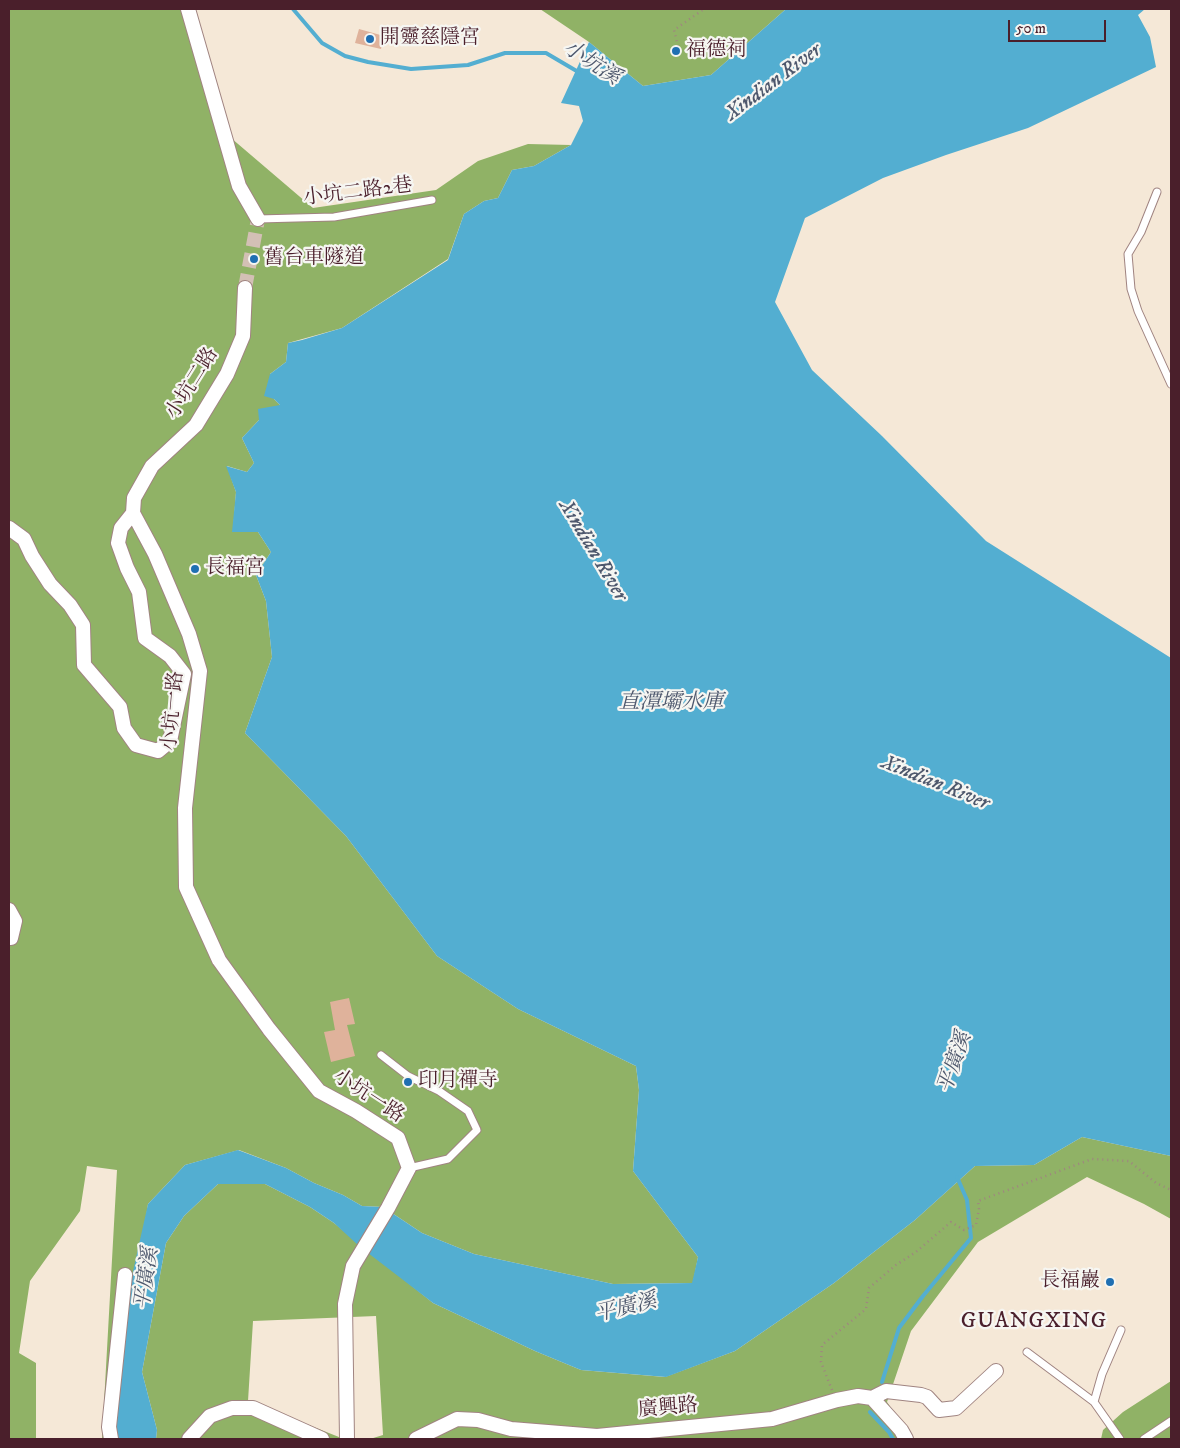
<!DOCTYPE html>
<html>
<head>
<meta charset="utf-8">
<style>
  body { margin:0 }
  #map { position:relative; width:1180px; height:1448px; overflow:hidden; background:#f5e8d7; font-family:"IM FELL DW Pica",serif }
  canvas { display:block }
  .frame { position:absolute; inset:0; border:10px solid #4a1f2b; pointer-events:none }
  .scale { position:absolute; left:1008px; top:20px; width:98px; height:22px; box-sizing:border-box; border:2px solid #4a1f2b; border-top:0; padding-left:6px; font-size:15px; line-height:18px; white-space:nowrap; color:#4a1f2b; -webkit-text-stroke:4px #f6f6f2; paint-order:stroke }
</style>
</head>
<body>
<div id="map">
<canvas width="1180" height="1448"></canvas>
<div class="frame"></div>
<div class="scale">50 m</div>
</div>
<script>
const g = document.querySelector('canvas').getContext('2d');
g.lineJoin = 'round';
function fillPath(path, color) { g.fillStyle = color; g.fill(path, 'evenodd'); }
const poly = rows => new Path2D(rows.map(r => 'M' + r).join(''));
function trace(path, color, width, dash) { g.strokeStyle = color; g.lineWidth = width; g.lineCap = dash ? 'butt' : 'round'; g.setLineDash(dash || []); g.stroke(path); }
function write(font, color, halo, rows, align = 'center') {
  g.font = font + ' "IM FELL DW Pica","Noto Serif TC",serif'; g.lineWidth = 4.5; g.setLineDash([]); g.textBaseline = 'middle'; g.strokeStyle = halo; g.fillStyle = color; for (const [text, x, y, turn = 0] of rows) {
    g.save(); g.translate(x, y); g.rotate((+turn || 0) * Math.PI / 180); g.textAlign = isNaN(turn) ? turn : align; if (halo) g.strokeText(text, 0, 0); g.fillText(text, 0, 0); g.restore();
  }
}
const forest = poly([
  [9,9,192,9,224,132,313,208,436,190,478,161,528,144,571,145,534,166,512,170,498,198,484,201,464,214,448,259,342,328,288,343,286,362,270,374,274,399,281,406,259,420,242,438,254,463,247,472,227,466,236,492,233,532,258,532,271,552,256,575,266,601,272,657,245,733,346,836,437,956,518,1009,636,1066,639,1090,633,1171,698,1257,693,1283,613,1284,474,1254,422,1233,383,1207,362,1206,343,1195,314,1183,286,1168,239,1150,185,1165,148,1204,113,1439,102,1439,117,1170,87,1166,80,1211,30,1281,19,1353,36,1363,36,1439,9,1439],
  [540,9,786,9,711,75,643,86,589,42],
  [1082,1137,1171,1156,1171,1219,1144,1204,1087,1177,978,1242,911,1331,887,1402,912,1439,370,1439,383,1435,376,1316,253,1321,248,1401,344,1439,156,1439,157,1430,142,1372,166,1243,184,1216,218,1184,265,1184,310,1207,334,1223,433,1303,535,1351,581,1370,665,1377,735,1351,834,1283,915,1220,975,1166,1034,1165],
  [1171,1381,1171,1439,1101,1439,1103,1430,1123,1412]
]);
const water = poly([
  [786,9,1145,9,1138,15,1150,37,1156,67,1028,128,946,155,883,178,805,218,775,302,812,370,882,436,986,541,1171,658,1171,1156,1082,1137,1034,1165,975,1166,915,1220,834,1283,735,1351,666,1377,581,1370,535,1351,433,1303,359,1246,334,1223,310,1207,265,1184,218,1184,184,1216,166,1243,142,1372,157,1430,156,1439,113,1439,121,1325,148,1204,185,1165,238,1150,286,1168,314,1183,343,1195,362,1206,383,1207,422,1233,474,1254,613,1284,692,1283,698,1257,633,1171,639,1090,636,1066,518,1009,437,956,346,836,245,733,272,657,266,601,256,575,271,552,258,532,232,532,236,492,226,466,247,472,254,463,242,438,259,420,258,409,280,405,274,399,264,396,270,374,286,362,288,343,302,340,342,328,448,260,464,214,484,201,498,198,512,170,534,166,571,145,583,121,579,106,561,103,589,42,643,86,711,75]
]);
const stream = poly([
  [293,9,322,43,345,56,368,62,411,69,468,65,505,53,546,53,580,73],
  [882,1382,899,1328,923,1296,971,1238,967,1200,957,1177],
  [870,1412,889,1432,893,1439]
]);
const building = poly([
  [359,29,384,36,381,49,355,43],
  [349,998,355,1024,347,1025,355,1056,331,1062,324,1032,335,1030,330,1002]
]);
const streetTunnel = poly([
  [245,288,258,219]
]);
const path = poly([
  [678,46,674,30,704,9],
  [832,1390,821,1362,822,1345,866,1309,869,1288,896,1265,916,1252,951,1222,964,1230,976,1225,979,1209,978,1201,1092,1159,1129,1161,1156,1183,1171,1190]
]);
const lane = poly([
  [1157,192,1141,232,1128,254,1131,289,1138,311,1171,384],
  [258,219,334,217,432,200],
  [381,1055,408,1076,439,1091,468,1111,477,1130,448,1159,409,1168],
  [1027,1352,1094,1402],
  [1120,1439,1094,1402,1102,1374,1121,1330],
  [1144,1439,1171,1421]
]);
const street = poly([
  [188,9,239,186,258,219],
  [245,288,243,336,227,374,196,425,152,466,134,498,133,513,155,554,189,634,200,671,185,808,186,887,219,960,269,1029,319,1091,356,1111,398,1138,409,1168,388,1208,353,1266,345,1304,347,1439],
  [9,528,24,539,32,556,50,584,70,605,83,625,84,665,120,707,124,728,136,745,158,751,170,741,184,674,170,656,145,638,139,592,127,568,118,543,121,528,133,513],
  [9,910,15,921,11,938,9,938],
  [872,1398,886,1391,921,1395,927,1397,939,1410,956,1408,996,1371],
  [111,1439,109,1427,125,1275],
  [189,1439,210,1416,232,1408,253,1408,322,1439],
  [416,1439,457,1419,478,1420,511,1429,597,1436,772,1419,837,1400,858,1396,872,1398,901,1430,906,1439]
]);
const markers = [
  [370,39,5,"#1f6fb2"],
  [676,51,5,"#1f6fb2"],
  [254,259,5,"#1f6fb2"],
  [195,569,5,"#1f6fb2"],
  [408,1082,5,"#1f6fb2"],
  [1110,1282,5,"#1f6fb2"]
];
const poiNames = [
  ["開靈慈隱宮",380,39],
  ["福德祠",686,51],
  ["舊台車隧道",264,259],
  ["長福宮",205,569],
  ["印月禪寺",418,1082],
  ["長福巖",1100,1282,"right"]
];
const streetNames = [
  ["小坑二路2巷",358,193,-7],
  ["小坑二路",193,384,-58],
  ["小坑一路",174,711,-85],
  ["小坑一路",368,1097,33],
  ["廣興路",668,1409,-5]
];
const waterNames = [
  ["小坑溪",591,64,33],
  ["Xindian River",774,83,-37],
  ["Xindian River",592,551,59],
  ["直潭壩水庫",671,704],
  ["Xindian River",935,784,22],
  ["平廣溪",956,1063,-71],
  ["平廣溪",148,1279,-82],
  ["平廣溪",626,1309,-14]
];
const quarterNames = [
  ["GUANGXING",1034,1322]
];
fillPath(forest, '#90b266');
fillPath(water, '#53aed1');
trace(stream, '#53aed1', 4);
fillPath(building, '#dfb29b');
trace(streetTunnel, '#d3c0b5', 14, [14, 7]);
trace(lane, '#a08481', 9);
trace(street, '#a08481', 16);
trace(path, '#a08481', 2.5, [1, 4]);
trace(lane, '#fff', 7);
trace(street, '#fff', 14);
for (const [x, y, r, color] of markers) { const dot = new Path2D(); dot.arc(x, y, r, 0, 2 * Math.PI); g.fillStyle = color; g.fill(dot); trace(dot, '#f6f6f2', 2); }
write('20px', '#4a1f2b', '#f6f6f2', poiNames, 'left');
write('20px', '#4a1f2b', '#f6f6f2', streetNames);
write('italic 21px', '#4e586d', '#f6f6f2', waterNames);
g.letterSpacing = '1px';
write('22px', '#4a1f2b', '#f6f6f2', quarterNames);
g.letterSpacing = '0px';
</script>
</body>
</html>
